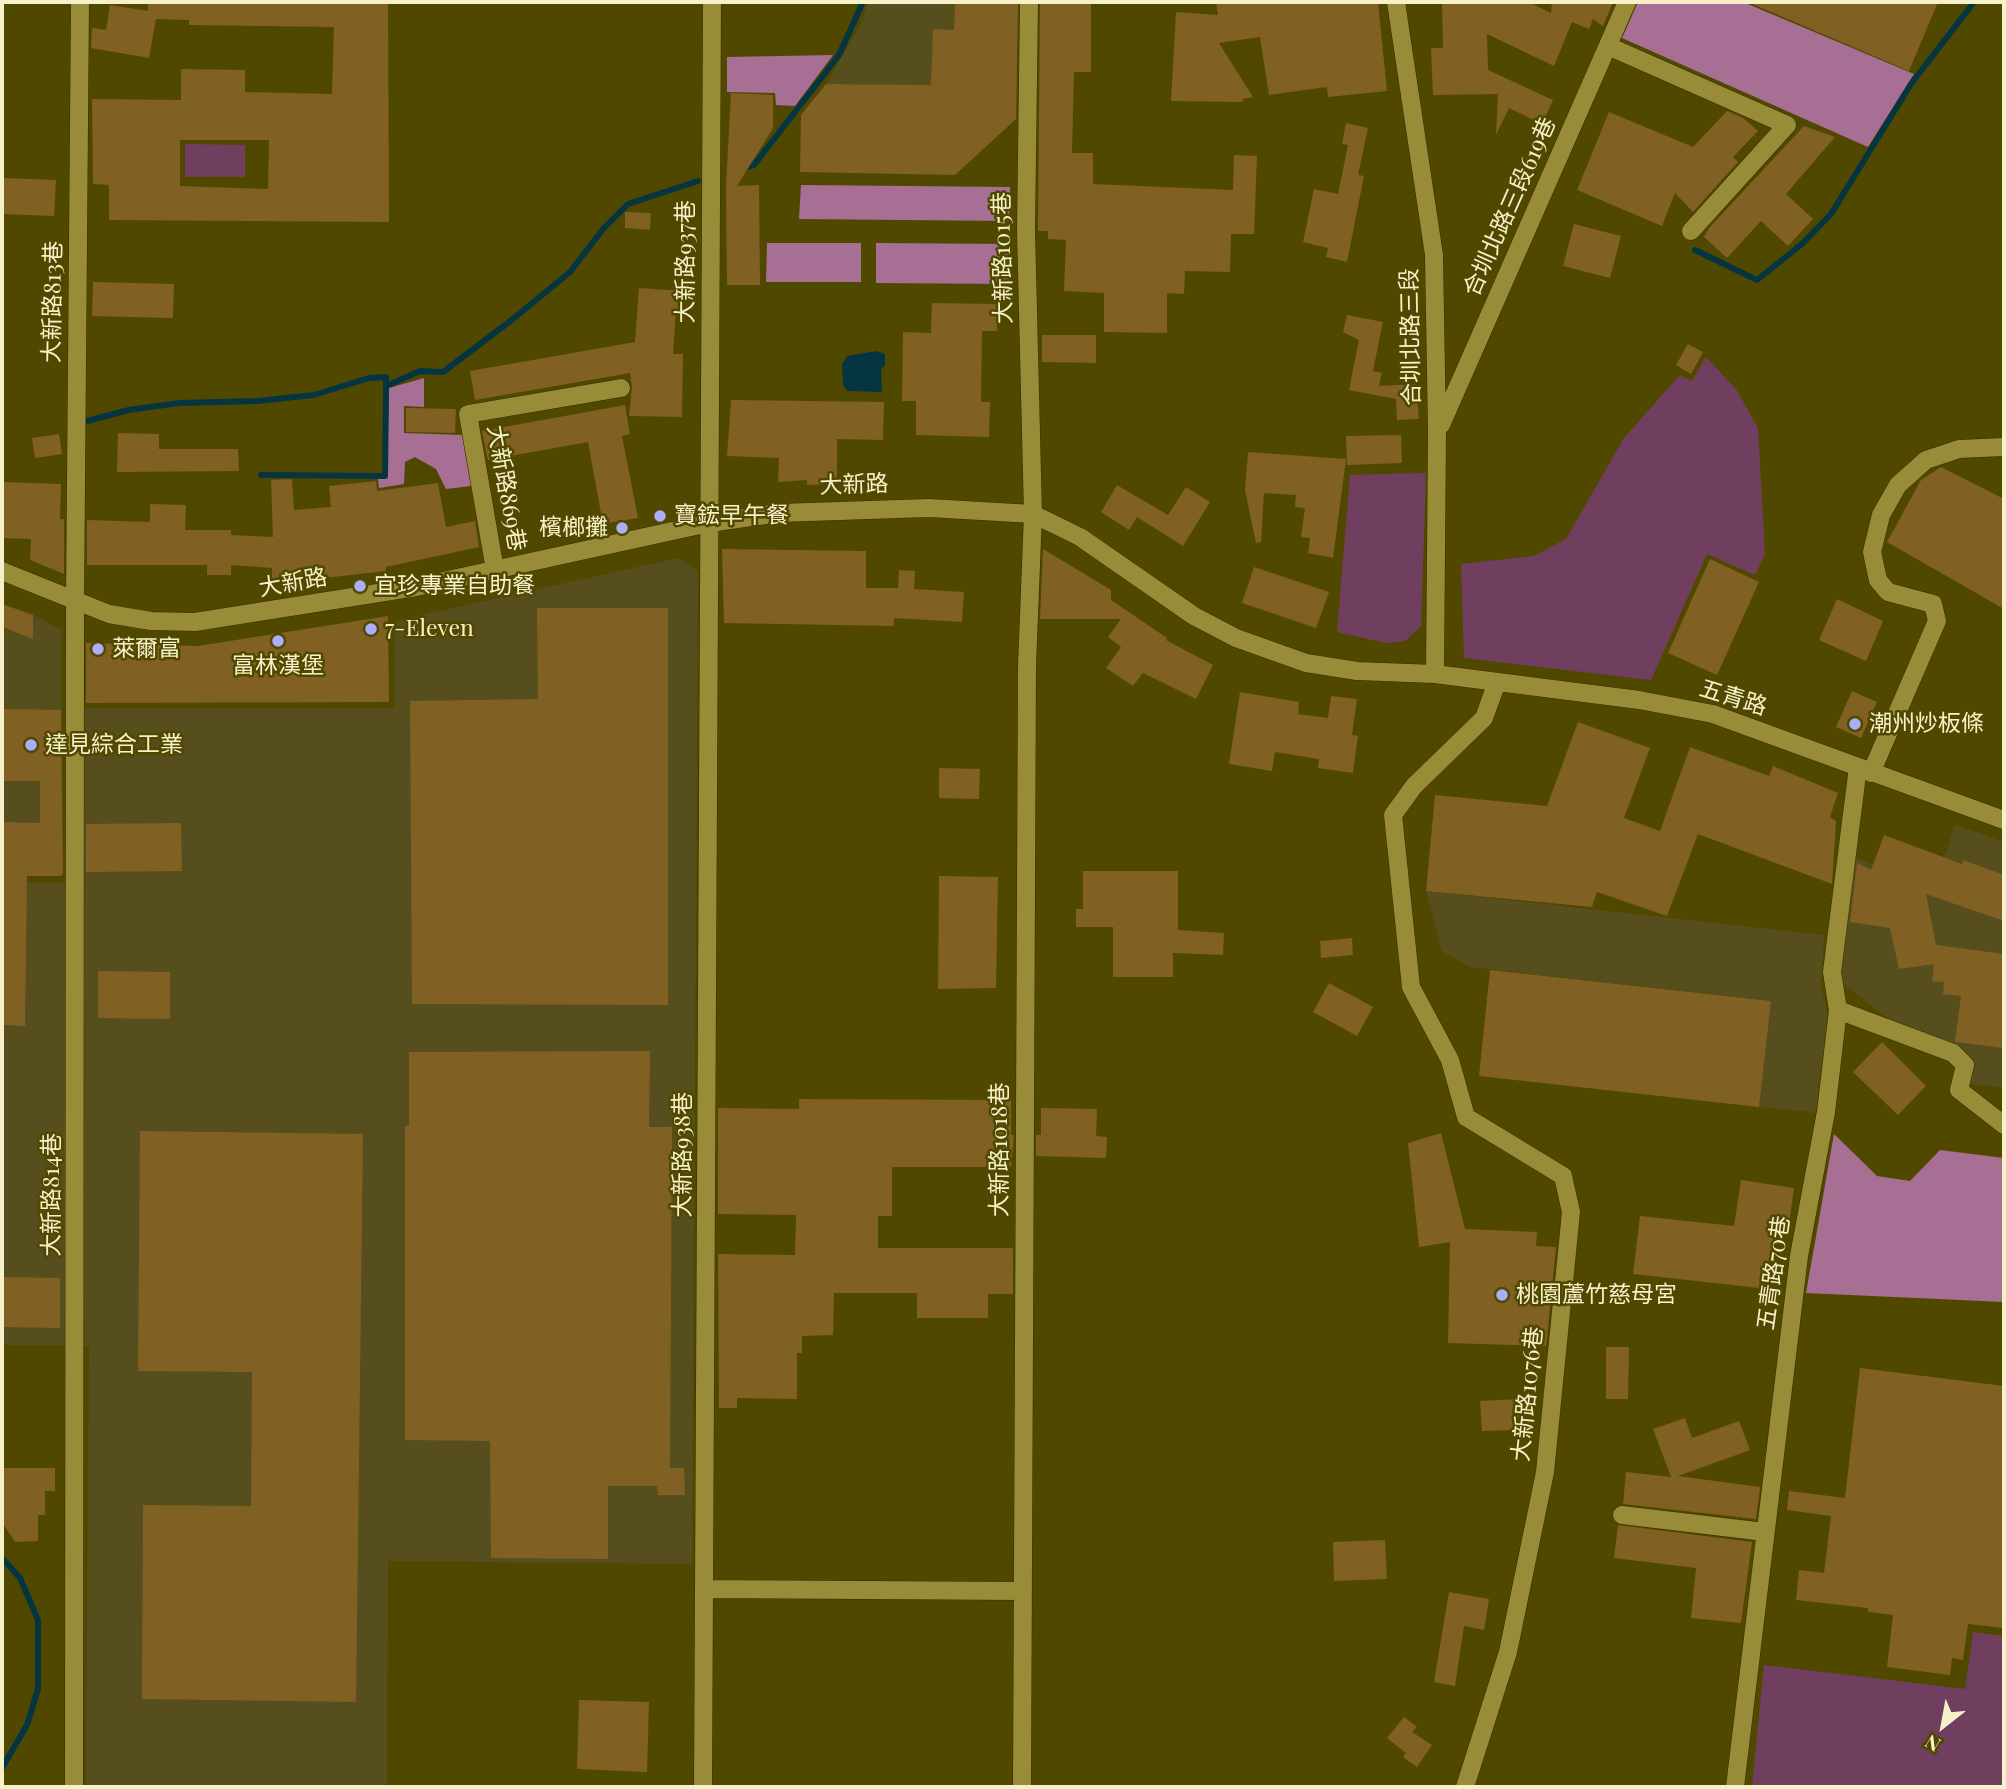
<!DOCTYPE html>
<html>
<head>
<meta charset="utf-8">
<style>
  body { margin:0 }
  #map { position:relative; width:2006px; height:1789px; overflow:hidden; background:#514800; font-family:"Playfair Display",serif }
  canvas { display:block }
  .frame { position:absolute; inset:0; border:4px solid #f6f1c9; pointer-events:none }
  .north { position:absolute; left:1908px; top:1691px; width:70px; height:70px; -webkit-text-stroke:5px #514800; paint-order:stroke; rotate:211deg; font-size:19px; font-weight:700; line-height:28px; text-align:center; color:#f6f1c9 }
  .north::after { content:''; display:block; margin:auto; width:24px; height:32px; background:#f6f1c9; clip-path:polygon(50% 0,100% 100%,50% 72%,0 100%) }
</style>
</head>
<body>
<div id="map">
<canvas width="2006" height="1789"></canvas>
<div class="frame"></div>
<div class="north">N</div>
</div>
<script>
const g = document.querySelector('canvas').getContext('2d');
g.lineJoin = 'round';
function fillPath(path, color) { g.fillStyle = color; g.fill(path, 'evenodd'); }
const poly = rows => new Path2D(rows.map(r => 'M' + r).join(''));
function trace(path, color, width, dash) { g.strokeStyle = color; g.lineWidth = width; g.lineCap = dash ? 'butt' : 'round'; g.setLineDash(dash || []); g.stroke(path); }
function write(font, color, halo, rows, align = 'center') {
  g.font = font + ' "Playfair Display","Noto Sans TC",serif'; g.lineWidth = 5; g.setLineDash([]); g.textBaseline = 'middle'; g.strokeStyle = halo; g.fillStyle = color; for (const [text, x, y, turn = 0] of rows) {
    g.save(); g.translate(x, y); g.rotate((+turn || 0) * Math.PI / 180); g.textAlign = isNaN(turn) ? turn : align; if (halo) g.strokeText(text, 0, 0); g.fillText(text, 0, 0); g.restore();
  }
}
const built = poly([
  [868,2,955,2,954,30,931,85,826,84,859,27],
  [678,558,698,571,692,1564,388,1561,387,1787,86,1787,89,1346,2,1345,2,882,82,883,83,708,395,708,394,621],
  [33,615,62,630,61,876,2,876,2,640,5,629,32,638],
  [1955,825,2004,842,2004,1088,1971,1084,1969,1055,1891,1021,1840,981,1853,857,1934,887],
  [1426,891,1824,935,1821,983,1827,1015,1816,1112,1759,1107,1770,1001,1470,967,1442,951]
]);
const green = poly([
  [185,144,245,145,245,177,185,177],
  [1706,357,1736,389,1758,428,1765,554,1755,575,1707,554,1651,680,1464,658,1461,564,1534,556,1566,539,1624,438,1680,375,1692,381],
  [1426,473,1421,626,1405,641,1386,643,1337,632,1350,475],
  [1973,1632,2004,1636,2004,1787,1752,1787,1764,1665,1965,1689]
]);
const forest = poly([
  [1638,2,1743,2,1914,74,1868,147,1622,38],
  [833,55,795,106,776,105,775,93,727,92,727,57],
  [801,185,1010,187,1009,221,799,219],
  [767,243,861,243,861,282,766,282],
  [876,243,1010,244,1010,284,876,283],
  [424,378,424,407,404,406,404,433,462,435,471,486,446,489,436,469,415,457,405,462,404,484,379,488,378,478,387,478,389,388],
  [1834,1134,1877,1176,1910,1181,1940,1150,2004,1158,2004,1302,1806,1293]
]);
const water = poly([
  [876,351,885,354,885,365,881,370,882,392,847,391,843,385,842,364,847,356]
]);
const stream = poly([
  [743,168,754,165,839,55,863,2],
  [1695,250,1757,280,1802,244,1831,214,1911,84,1974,2],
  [87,421,129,410,179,403,257,401,314,395,369,378,386,377,386,386],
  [261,475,385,476,386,386,420,371,443,372,513,319,570,272,604,228,628,204,698,181],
  [2,1558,20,1578,38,1620,38,1689,27,1725,2,1768]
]);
const building = poly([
  [148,2,388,3,389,222,109,220,109,185,93,184,92,99,181,100,181,69,245,70,245,92,332,94,334,27,189,25,189,20,156,19,149,58,91,48,92,28,106,30,110,5,148,11],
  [180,140,269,140,268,189,180,186],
  [955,2,1018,2,1016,119,955,175,800,172,801,115,826,84,931,85,933,29,954,30],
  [1040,2,1091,2,1091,72,1074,72,1072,153,1093,153,1093,184,1233,190,1234,155,1257,156,1254,234,1231,234,1230,272,1185,271,1184,294,1167,293,1167,333,1104,332,1104,293,1064,291,1066,240,1048,239,1048,231,1038,231],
  [1216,2,1378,2,1387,91,1328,97,1327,87,1269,95,1260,37,1219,43,1253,97,1243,99,1243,102,1171,101,1176,12,1218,15],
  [1442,2,1528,2,1551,13,1552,2,1613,2,1603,26,1593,19,1589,29,1572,22,1554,66,1487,34,1488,70,1553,100,1542,124,1509,108,1496,135,1498,94,1433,95,1431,48,1443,48],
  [1748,2,1938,2,1909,71],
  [731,93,773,95,773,128,737,186,759,185,760,285,727,285,726,186],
  [1727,111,1743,118,1758,131,1733,157,1738,162,1693,212,1675,193,1662,226,1577,190,1609,112,1693,147],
  [1346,123,1368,128,1358,175,1364,176,1347,262,1326,257,1328,248,1303,242,1314,189,1338,194,1348,145,1342,144],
  [1804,126,1835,137,1786,194,1813,219,1788,246,1761,221,1727,258,1704,237,1709,228],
  [2,178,56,180,54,216,2,214],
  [625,212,651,213,650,230,625,228],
  [1574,224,1621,236,1610,278,1563,266],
  [93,282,174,284,173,318,92,316],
  [639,288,683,291,682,310,676,310,673,354,683,354,682,417,629,416,632,387,630,373,475,400,470,371,635,342],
  [932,303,997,304,997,331,982,331,981,402,990,402,989,437,916,435,916,401,902,401,903,332,931,333],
  [1347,315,1383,322,1373,371,1382,373,1379,386,1416,384,1419,419,1397,420,1396,399,1349,390,1359,340,1343,332],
  [1042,335,1096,335,1096,363,1042,362],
  [1688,344,1703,352,1691,374,1676,365],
  [731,400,884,402,883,440,837,439,837,484,807,485,807,480,778,482,779,458,727,456],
  [625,405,630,434,622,436,638,518,603,524,588,442,488,460,482,431],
  [406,408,456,409,455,433,406,432],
  [118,433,159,434,159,449,238,449,239,471,117,472],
  [59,434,62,454,35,458,32,438],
  [1401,435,1402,463,1347,465,1346,436],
  [1248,452,1346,459,1333,558,1308,553,1310,538,1301,537,1305,508,1295,507,1296,495,1264,493,1261,542,1256,543,1245,490],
  [1941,467,2004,499,2004,609,1887,542,1921,480],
  [292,479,294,510,331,507,329,486,376,481,377,491,438,483,446,527,475,521,479,547,386,567,386,571,272,584,272,568,231,565,231,575,207,575,207,565,87,565,87,520,150,522,150,504,186,505,185,530,231,530,231,535,273,537,271,480],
  [2,482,61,484,60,519,64,519,64,574,30,560,31,539,2,538],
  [1117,485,1168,515,1186,487,1210,502,1183,546,1137,517,1129,530,1101,512],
  [722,549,866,551,866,588,898,588,899,570,915,571,914,589,964,592,962,622,894,618,894,626,724,623],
  [1043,549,1111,590,1111,600,1167,638,1166,640,1213,665,1196,699,1143,673,1133,686,1106,668,1121,647,1108,637,1121,619,1040,619],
  [1710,559,1759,582,1717,675,1668,653],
  [1254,567,1329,592,1316,628,1242,603],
  [1837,599,1883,621,1866,661,1819,640],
  [2,604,33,615,33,639,2,627],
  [537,608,668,608,668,1005,412,1004,410,701,538,699],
  [388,616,389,702,86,703,86,643,198,646],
  [1852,691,1877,702,1861,738,1836,727],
  [1240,692,1299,702,1298,714,1328,718,1331,696,1357,699,1352,735,1358,736,1353,773,1318,768,1319,759,1275,752,1272,771,1229,764],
  [2,709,61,710,63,872,61,876,27,876,25,1026,2,1025,2,822,40,823,40,781,2,781],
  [1578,722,1650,748,1624,818,1660,831,1690,747,1769,776,1773,766,1838,793,1830,817,1836,821,1832,884,1698,834,1667,916,1597,892,1592,907,1426,891,1435,795,1547,806],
  [939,768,980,769,979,799,939,798],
  [181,823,182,871,86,872,86,824],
  [1884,835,1962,864,1963,860,2004,875,2004,921,1926,894,1936,945,2004,954,2004,1048,1955,1042,1961,996,1943,994,1944,982,1932,981,1934,964,1899,969,1890,928,1850,922,1857,863,1871,870],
  [1083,871,1178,871,1178,930,1224,933,1223,955,1173,953,1173,977,1113,977,1113,927,1076,927,1076,909,1083,909],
  [939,876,998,877,996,988,938,989],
  [1352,938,1353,955,1321,958,1320,941],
  [1490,970,1771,1001,1759,1107,1479,1076],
  [98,971,170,972,170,1019,98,1018],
  [1329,983,1373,1007,1357,1036,1313,1012],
  [1882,1042,1926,1086,1898,1115,1853,1072],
  [650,1051,649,1127,672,1127,670,1468,684,1468,685,1495,658,1495,657,1486,608,1486,608,1559,491,1558,490,1441,405,1440,405,1126,409,1126,409,1052],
  [799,1099,1011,1100,1011,1135,1014,1135,1011,1167,892,1167,892,1216,878,1216,878,1248,1013,1248,1013,1294,988,1294,988,1318,917,1318,917,1293,834,1293,833,1335,802,1336,802,1353,797,1353,797,1399,737,1398,737,1408,719,1408,718,1254,795,1255,796,1215,718,1214,718,1108,799,1109],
  [1041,1108,1097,1109,1096,1136,1107,1137,1106,1158,1036,1156,1036,1135,1041,1135],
  [140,1131,363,1134,356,1702,142,1699,143,1505,251,1506,252,1372,138,1371],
  [1441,1133,1465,1229,1537,1232,1536,1246,1556,1247,1546,1346,1448,1343,1450,1242,1419,1247,1408,1143],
  [1741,1180,1794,1188,1789,1225,1775,1222,1768,1289,1633,1274,1640,1216,1734,1226],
  [2,1277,60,1278,60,1328,2,1327],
  [1606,1347,1629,1347,1628,1399,1606,1399],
  [1860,1368,2004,1386,2004,1628,1968,1624,1963,1660,1952,1658,1950,1675,1887,1667,1893,1615,1868,1612,1868,1608,1796,1600,1799,1570,1824,1573,1831,1516,1787,1510,1789,1491,1845,1498],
  [1519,1399,1520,1430,1482,1431,1480,1401],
  [1685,1418,1692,1438,1739,1421,1750,1450,1678,1476,1760,1487,1756,1519,1623,1504,1626,1472,1671,1477,1653,1429],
  [2,1468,55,1468,55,1491,45,1491,45,1515,38,1515,38,1541,15,1542,2,1522],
  [1618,1525,1752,1542,1741,1623,1691,1618,1696,1568,1614,1558],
  [1385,1540,1387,1579,1334,1581,1333,1542],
  [1449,1592,1489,1599,1484,1630,1464,1626,1455,1686,1434,1682],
  [579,1700,649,1702,647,1772,577,1769],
  [1404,1717,1417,1727,1412,1732,1432,1745,1417,1767,1403,1757,1406,1753,1387,1738]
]);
const minor = poly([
  [1396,2,1434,255,1437,432,1435,674],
  [1608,46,1787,125,1691,231],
  [1441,425,1627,2],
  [495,570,468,414,621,388],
  [2,571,109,614,151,621,195,622,416,587,709,523,779,513,929,508,1033,514,1080,537,1194,616,1236,638,1306,663,1357,671,1435,674,1639,700,1713,714,2004,820],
  [1871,773,1937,621,1933,604,1888,592,1878,580,1872,552,1881,515,1898,485,1926,460,1959,449,2004,447],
  [1838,1010,1953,1053,1965,1065,1959,1090,2004,1125],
  [1622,1515,1765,1532],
  [704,1589,1022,1591],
  [74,1787,75,602,80,2],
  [703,1787,712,2],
  [1022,1787,1027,666,1033,514,1026,231,1029,2],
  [1465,1787,1508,1652,1545,1472,1571,1212,1563,1176,1466,1117,1450,1060,1411,987,1393,815,1414,786,1484,718,1497,682],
  [1735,1787,1799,1256,1826,1112,1838,1010,1832,972,1858,767]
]);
const markers = [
  [660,516,7,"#abaffb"],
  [622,528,7,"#abaffb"],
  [360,586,7,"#abaffb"],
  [371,629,7,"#abaffb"],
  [278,641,7,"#abaffb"],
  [98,649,7,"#abaffb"],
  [1855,724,7,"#abaffb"],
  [31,745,7,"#abaffb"],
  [1502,1295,7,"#abaffb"]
];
const streetNames = [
  ["合圳北路三段619巷",1510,207,-66],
  ["大新路1015巷",1003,258,-91],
  ["大新路937巷",686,262,-90],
  ["大新路813巷",53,302,-89],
  ["合圳北路三段",1411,337,-91],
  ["大新路",854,485,-2],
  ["大新路869巷",506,488,80],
  ["大新路",293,583,-10],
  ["五青路",1733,698,17],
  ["大新路1018巷",1000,1150,-90],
  ["大新路938巷",683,1155,-90],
  ["大新路814巷",52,1195,-90],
  ["五青路70巷",1774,1273,-82],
  ["大新路1076巷",1528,1394,-84]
];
const poiNames = [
  ["寶鋐早午餐",674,516],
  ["檳榔攤",608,528,"right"],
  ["宜珍專業自助餐",374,586],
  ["7-Eleven",385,629],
  ["萊爾富",112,649],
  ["富林漢堡",278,666,"center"],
  ["潮州炒板條",1869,724],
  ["達見綜合工業",45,745],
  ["桃園蘆竹慈母宮",1516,1295]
];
fillPath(built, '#564f1d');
fillPath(green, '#703f5f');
fillPath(forest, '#a86f94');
fillPath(water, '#063542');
trace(stream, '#063542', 6);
fillPath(building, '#806023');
trace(minor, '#342e00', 19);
trace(minor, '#988c38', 18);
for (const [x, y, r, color] of markers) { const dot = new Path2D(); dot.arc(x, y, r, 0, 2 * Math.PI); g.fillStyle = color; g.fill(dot); trace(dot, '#514800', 2.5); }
write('23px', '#f6f1c9', '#514800', streetNames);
write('23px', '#f6f1c9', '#514800', poiNames, 'left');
</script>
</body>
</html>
